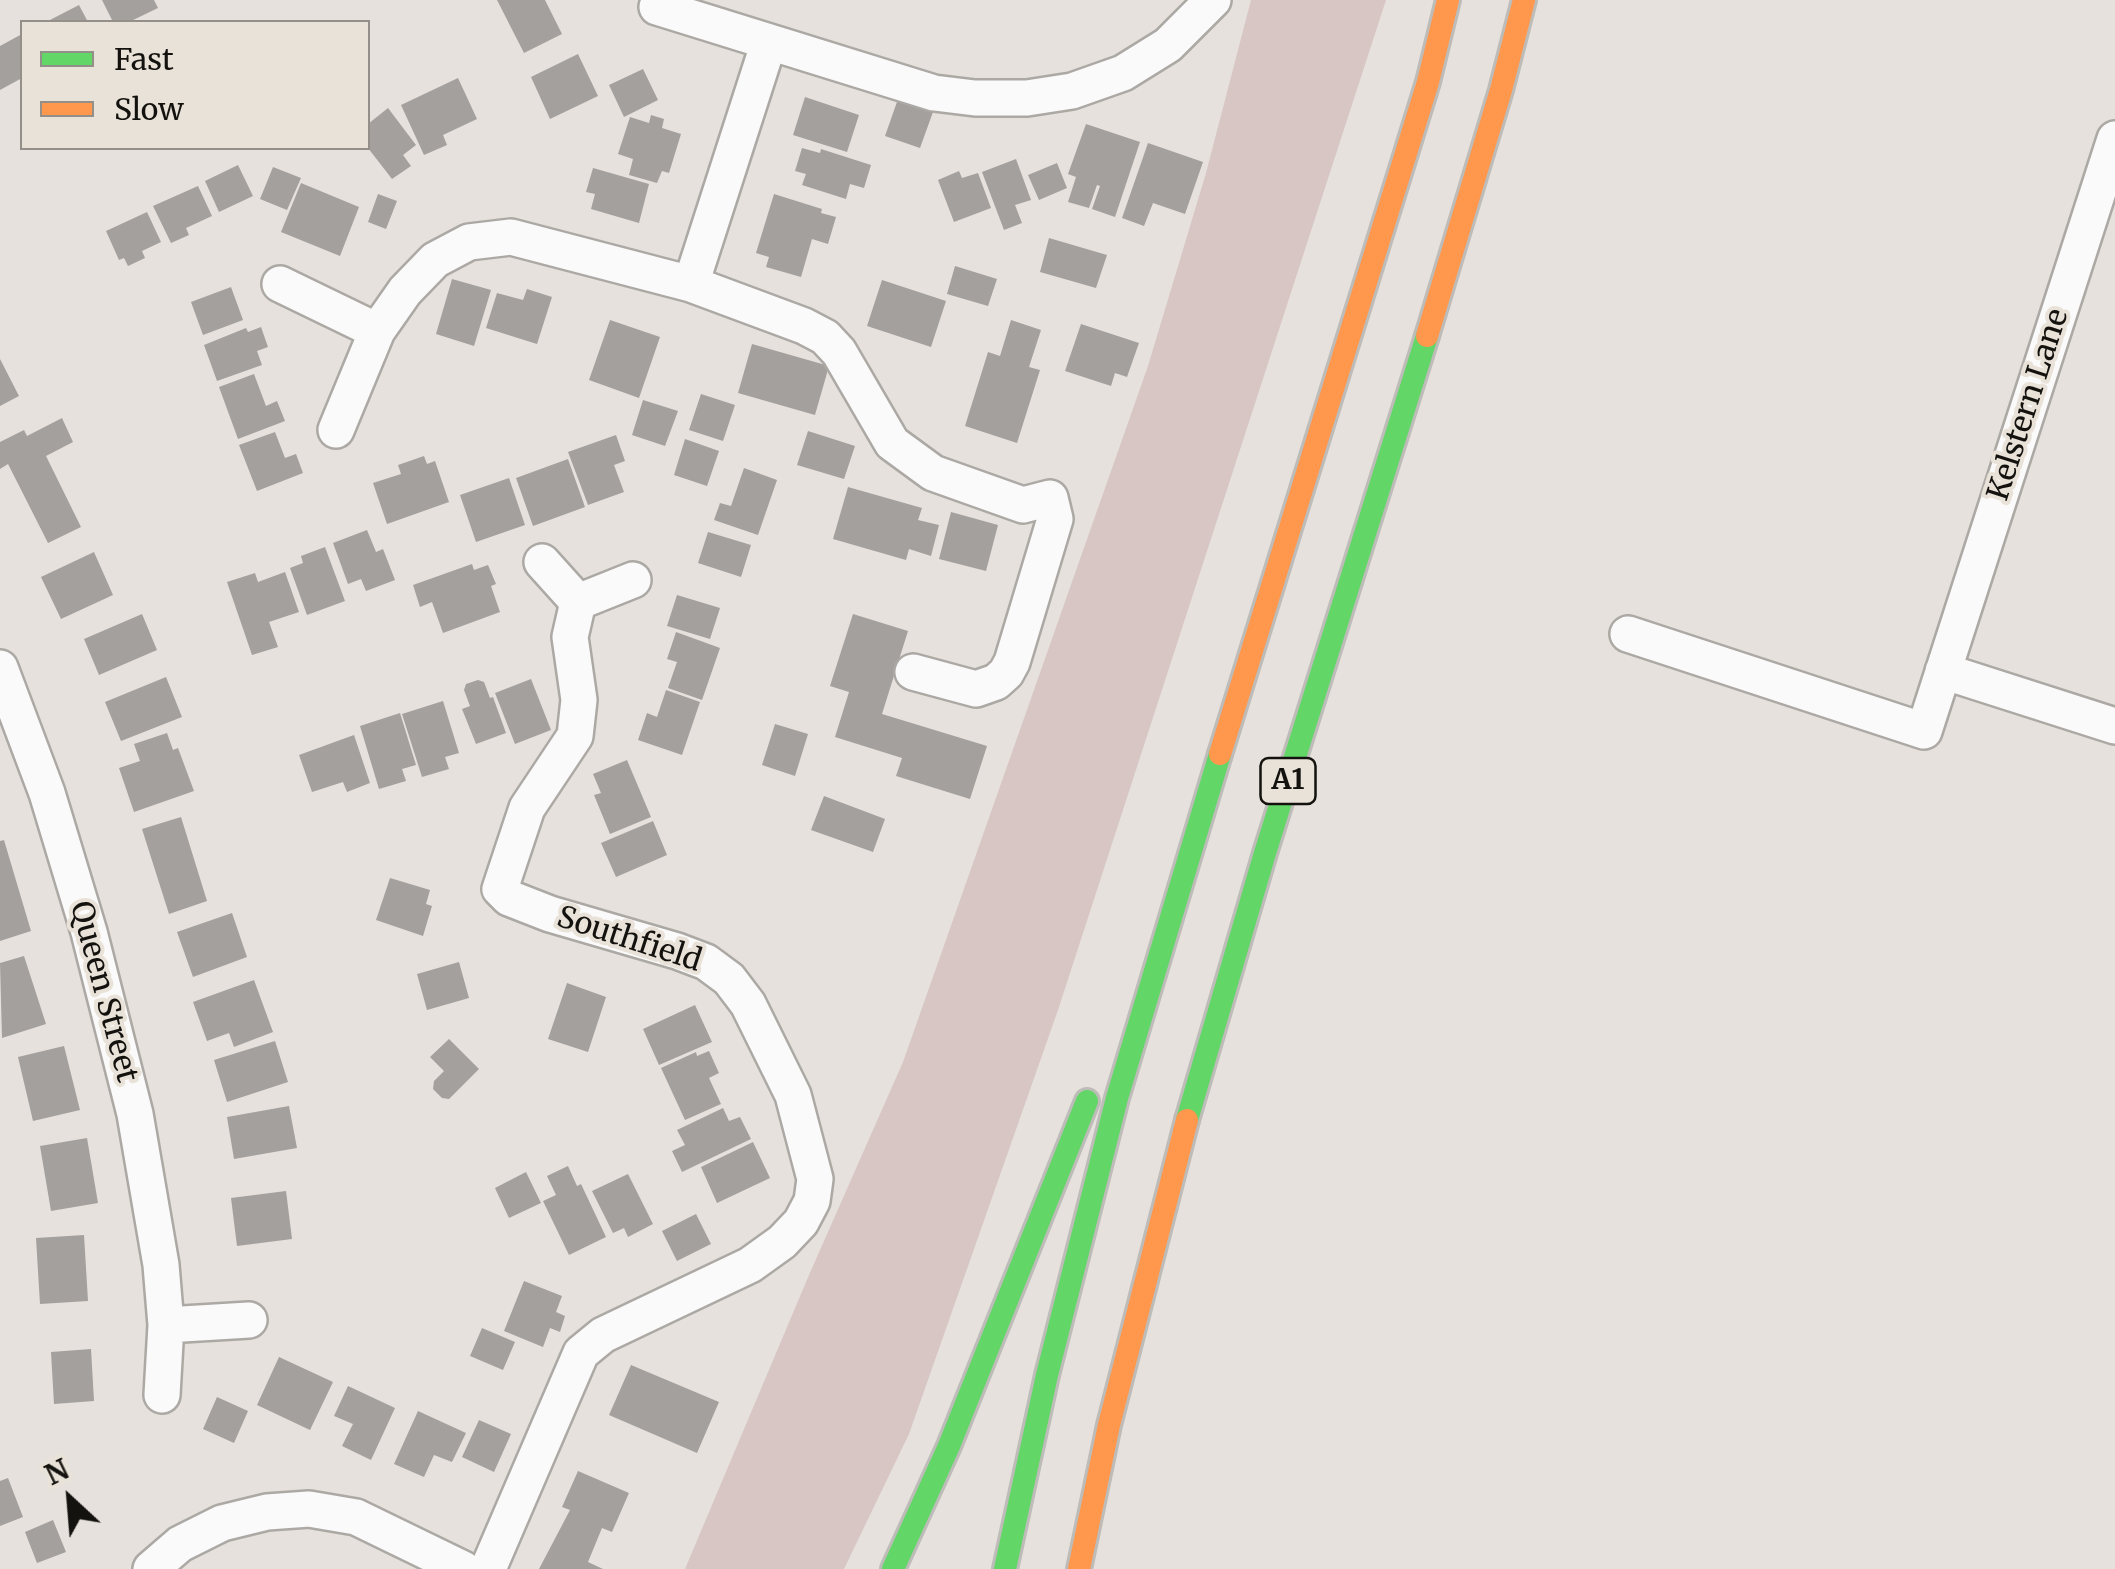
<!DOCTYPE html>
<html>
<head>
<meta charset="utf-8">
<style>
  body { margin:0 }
  #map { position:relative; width:2115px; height:1569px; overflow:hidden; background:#e6e1dc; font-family:Merriweather,serif }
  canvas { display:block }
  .legend { position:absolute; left:20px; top:20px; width:350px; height:130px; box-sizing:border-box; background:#e9e2d9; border:2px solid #948f88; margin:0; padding:12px 18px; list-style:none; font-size:30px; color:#14120e }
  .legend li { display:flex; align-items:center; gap:20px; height:50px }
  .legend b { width:50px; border:2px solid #948f88 }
  .north { position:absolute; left:20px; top:1449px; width:100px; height:100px; -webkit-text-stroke:8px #e9e2d9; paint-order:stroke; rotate:334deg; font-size:28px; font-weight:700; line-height:40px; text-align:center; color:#14120e }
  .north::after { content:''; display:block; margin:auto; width:35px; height:45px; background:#14120e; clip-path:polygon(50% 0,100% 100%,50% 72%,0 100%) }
</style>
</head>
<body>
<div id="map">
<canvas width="2115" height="1569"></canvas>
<ul class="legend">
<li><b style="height:12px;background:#63d668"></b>Fast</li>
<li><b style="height:12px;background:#ff974d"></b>Slow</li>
</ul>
<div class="north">N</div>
</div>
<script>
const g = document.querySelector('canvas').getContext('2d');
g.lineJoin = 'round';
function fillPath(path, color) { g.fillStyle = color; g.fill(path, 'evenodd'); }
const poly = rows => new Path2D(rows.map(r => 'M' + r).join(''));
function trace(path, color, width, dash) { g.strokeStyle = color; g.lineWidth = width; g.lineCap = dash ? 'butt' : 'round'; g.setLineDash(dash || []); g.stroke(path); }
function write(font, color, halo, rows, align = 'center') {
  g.font = font + ' Merriweather,serif'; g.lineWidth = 8; g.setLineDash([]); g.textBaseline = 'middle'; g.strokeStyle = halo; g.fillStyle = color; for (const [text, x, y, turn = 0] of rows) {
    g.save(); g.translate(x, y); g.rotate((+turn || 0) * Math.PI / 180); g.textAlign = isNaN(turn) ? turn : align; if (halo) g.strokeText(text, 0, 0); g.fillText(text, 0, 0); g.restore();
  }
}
const green = poly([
  [1251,0,1386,0,1058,1010,909,1434,844,1569,685,1569,809,1275,903,1062,1148,366,1206,173]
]);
const building = poly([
  [102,0,154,0,158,8,129,22,113,22],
  [497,0,545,0,562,34,524,53],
  [79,5,88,22,46,22],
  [22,34,22,78,0,90,0,46],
  [578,54,598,96,550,119,531,77],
  [643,69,658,100,624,117,609,85],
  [458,78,477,119,443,135,447,145,424,155,401,105],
  [805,97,859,115,847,152,793,135],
  [898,99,933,112,920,148,885,136],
  [388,108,416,145,403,155,411,166,392,179,368,148,368,124],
  [651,115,664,119,662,128,681,134,669,173,662,171,657,183,629,175,633,159,618,154,630,117,649,123],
  [1086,124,1140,142,1115,217,1092,209,1100,186,1097,185,1089,208,1068,202,1076,177,1068,174],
  [1148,143,1203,162,1185,214,1153,203,1144,226,1122,218],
  [802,148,820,153,821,149,871,165,864,188,850,184,846,199,802,185,806,174,795,171],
  [1016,159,1031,200,1015,205,1022,223,1004,230,982,172],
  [1057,163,1067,188,1039,200,1028,175],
  [238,165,253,196,219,212,205,181],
  [273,167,301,178,287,210,260,199],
  [593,168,649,184,639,223,591,209,595,194,586,192],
  [959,171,962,178,978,173,991,208,954,222,938,180],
  [301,183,359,207,340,256,281,232],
  [198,186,212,216,186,228,189,235,171,243,153,206],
  [378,194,397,201,386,229,368,222],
  [774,194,822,209,821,213,836,217,828,244,812,239,801,277,766,267,769,257,756,253],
  [147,212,161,242,142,251,145,258,128,266,124,258,119,260,106,231],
  [1049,238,1107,255,1096,288,1040,272],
  [955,266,997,279,988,306,947,294],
  [452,279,491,290,474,346,436,334],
  [882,280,946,301,931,347,867,326],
  [231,287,243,320,203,335,191,302],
  [527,289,552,297,537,344,486,328,497,293,523,300],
  [610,320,660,337,639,398,589,380],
  [1011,320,1041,330,1029,367,1040,370,1017,443,965,426,988,352,1000,356],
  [1081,324,1139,343,1127,377,1115,373,1111,386,1065,371],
  [261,327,268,347,257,351,262,365,217,381,204,345,246,328,248,332],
  [752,344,829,366,815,415,738,393],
  [0,359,19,396,0,406],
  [254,374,266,406,277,401,285,421,238,439,219,387],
  [701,394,735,405,723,441,689,430],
  [643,400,678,411,665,446,632,435],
  [62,418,73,442,46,456,81,527,48,543,8,464,0,469,0,442,24,430,27,436],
  [808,431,855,446,844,479,797,465],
  [275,432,285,458,296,454,303,473,257,491,239,445],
  [616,435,625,461,614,465,624,492,588,505,568,452],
  [685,439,719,451,707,486,674,475],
  [424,456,427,464,435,461,449,502,387,524,373,483,401,474,398,465],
  [568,459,585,507,533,526,516,478],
  [744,468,777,480,758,535,714,520,720,503,731,506],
  [509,478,525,525,476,542,460,495],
  [848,487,922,508,918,520,939,525,931,556,909,549,906,560,833,539],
  [951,512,998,525,986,571,939,559],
  [367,530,376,552,383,549,395,580,366,591,361,579,348,584,333,543],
  [708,532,751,545,741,577,698,563],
  [325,547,345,601,307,615,290,568,303,563,301,556],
  [94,552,113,595,61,619,41,577],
  [472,564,474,570,488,565,496,584,491,586,500,612,443,633,432,602,420,607,413,585],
  [285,572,299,612,269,622,278,647,252,655,227,582,255,573,258,582],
  [677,595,720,608,710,639,667,626],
  [142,614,157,650,99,675,84,639],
  [853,614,908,631,882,714,987,746,970,799,896,776,902,758,835,737,849,692,830,686],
  [676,632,720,648,702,700,668,688,677,662,667,659],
  [166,677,182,717,121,741,105,702],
  [531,679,551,730,515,744,495,693],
  [478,680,484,682,490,698,493,697,506,733,476,744,462,709,470,706,464,690,466,684],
  [666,690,700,702,682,755,638,740,647,713,657,717],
  [443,701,459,753,445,757,449,769,422,777,402,714],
  [400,713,416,765,402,769,406,781,379,789,360,726],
  [775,724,808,734,795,776,762,765],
  [167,733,173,750,178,748,194,791,134,812,119,768,140,761,134,744],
  [354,735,370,783,347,792,343,782,312,792,299,755],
  [627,760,651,817,610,834,594,795,601,793,593,774],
  [824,796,885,819,873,852,811,830],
  [181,817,207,901,169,914,142,829],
  [653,821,667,855,616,877,601,843],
  [4,840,31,931,0,941,0,841],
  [390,878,430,890,426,904,432,906,423,936,376,920],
  [232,913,247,957,193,977,177,932],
  [24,956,46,1024,2,1038,0,963],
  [459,962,469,998,427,1010,417,974],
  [254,980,273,1032,234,1047,229,1033,207,1041,193,1002],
  [567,983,606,997,588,1052,548,1039],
  [695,1005,712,1042,659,1065,643,1029],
  [449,1039,479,1069,449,1099,442,1098,433,1089,434,1081,444,1071,430,1057],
  [275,1041,288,1082,227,1102,214,1060],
  [64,1046,80,1110,33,1121,18,1057],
  [709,1051,719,1073,709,1078,721,1104,685,1120,661,1068,696,1052,697,1056],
  [289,1106,297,1148,234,1159,227,1117],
  [723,1108,729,1121,740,1117,751,1139,682,1172,672,1151,685,1145,677,1130],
  [87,1138,98,1203,51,1211,40,1146],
  [753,1142,770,1178,717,1203,701,1167],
  [568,1166,577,1186,581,1184,606,1237,569,1255,543,1201,556,1195,547,1176],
  [526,1172,541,1203,509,1218,495,1188],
  [628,1174,653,1224,628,1237,624,1228,613,1233,592,1191],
  [286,1191,292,1239,237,1246,231,1198],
  [696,1214,711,1244,677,1261,662,1231],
  [84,1235,88,1301,40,1304,36,1238],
  [524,1281,562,1296,556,1312,565,1316,560,1332,550,1328,543,1347,504,1331],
  [482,1328,515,1342,503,1370,470,1356],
  [91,1349,94,1401,54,1404,51,1352],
  [279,1357,333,1382,310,1430,257,1405],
  [631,1365,719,1402,697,1453,609,1415],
  [348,1386,395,1408,371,1460,342,1446,353,1424,334,1416],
  [217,1397,248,1411,234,1443,203,1429],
  [418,1411,466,1433,452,1462,434,1455,424,1477,394,1464],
  [479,1420,511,1434,494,1472,462,1457],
  [578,1471,629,1493,612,1532,602,1528,588,1562,603,1569,539,1569,570,1510,562,1507],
  [8,1478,23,1517,0,1526,0,1481],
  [53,1520,66,1552,37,1563,25,1532]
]);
const street = poly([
  [657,7,934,93,975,98,1027,98,1072,91,1123,73,1168,45,1213,0],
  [280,284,377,331],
  [691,284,804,326,825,337,839,352,892,443,933,473,1023,505,1050,498,1055,519,1012,662,1006,673,996,682,976,689,913,672],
  [336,430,377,331,405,291,435,260,469,242,511,237,691,284,769,42],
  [542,562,578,602],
  [1628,634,1924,731,2115,139],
  [0,668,47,793,89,932,135,1114,161,1265,166,1325,162,1395],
  [1943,671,2115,726],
  [166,1325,249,1320],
  [151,1569,180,1544,222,1523,267,1512,309,1509,356,1517,463,1569],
  [488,1569,581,1353,603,1335,750,1265,782,1242,801,1222,812,1201,815,1179,793,1095,748,1004,729,979,706,962,677,951,550,914,509,898,500,889,527,808,575,736,579,700,570,637,578,602,633,580]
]);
const fast = poly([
  [1187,1120,1265,853,1427,336],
  [893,1569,949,1446,1087,1101],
  [1005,1569,1047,1375,1117,1098,1220,754]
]);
const slow = poly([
  [1427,336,1501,90,1524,0],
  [1220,754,1428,82,1448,0],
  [1079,1569,1109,1425,1187,1120]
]);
const shields = [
  [1288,781,55]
];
const shieldNames = [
  ["A1",1288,781]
];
const streetNames = [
  ["Kelstern Lane",2029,405,-72],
  ["Southfield",629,940,18],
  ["Queen Street",103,992,75]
];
fillPath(green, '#d7c6c4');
fillPath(building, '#a3a09d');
trace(street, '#aca9a5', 40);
trace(fast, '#bebcb9', 28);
trace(slow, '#bebcb9', 28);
trace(street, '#fbfafa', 35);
trace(fast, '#63d668', 22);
trace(slow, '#ff974d', 22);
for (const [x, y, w] of shields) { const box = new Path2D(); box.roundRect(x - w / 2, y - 23, w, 46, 8); g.fillStyle = '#e9e2d9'; g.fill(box); trace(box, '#14120e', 2.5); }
write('bold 28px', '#14120e', null, shieldNames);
write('30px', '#14120e', '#e9e2d9', streetNames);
</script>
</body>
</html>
